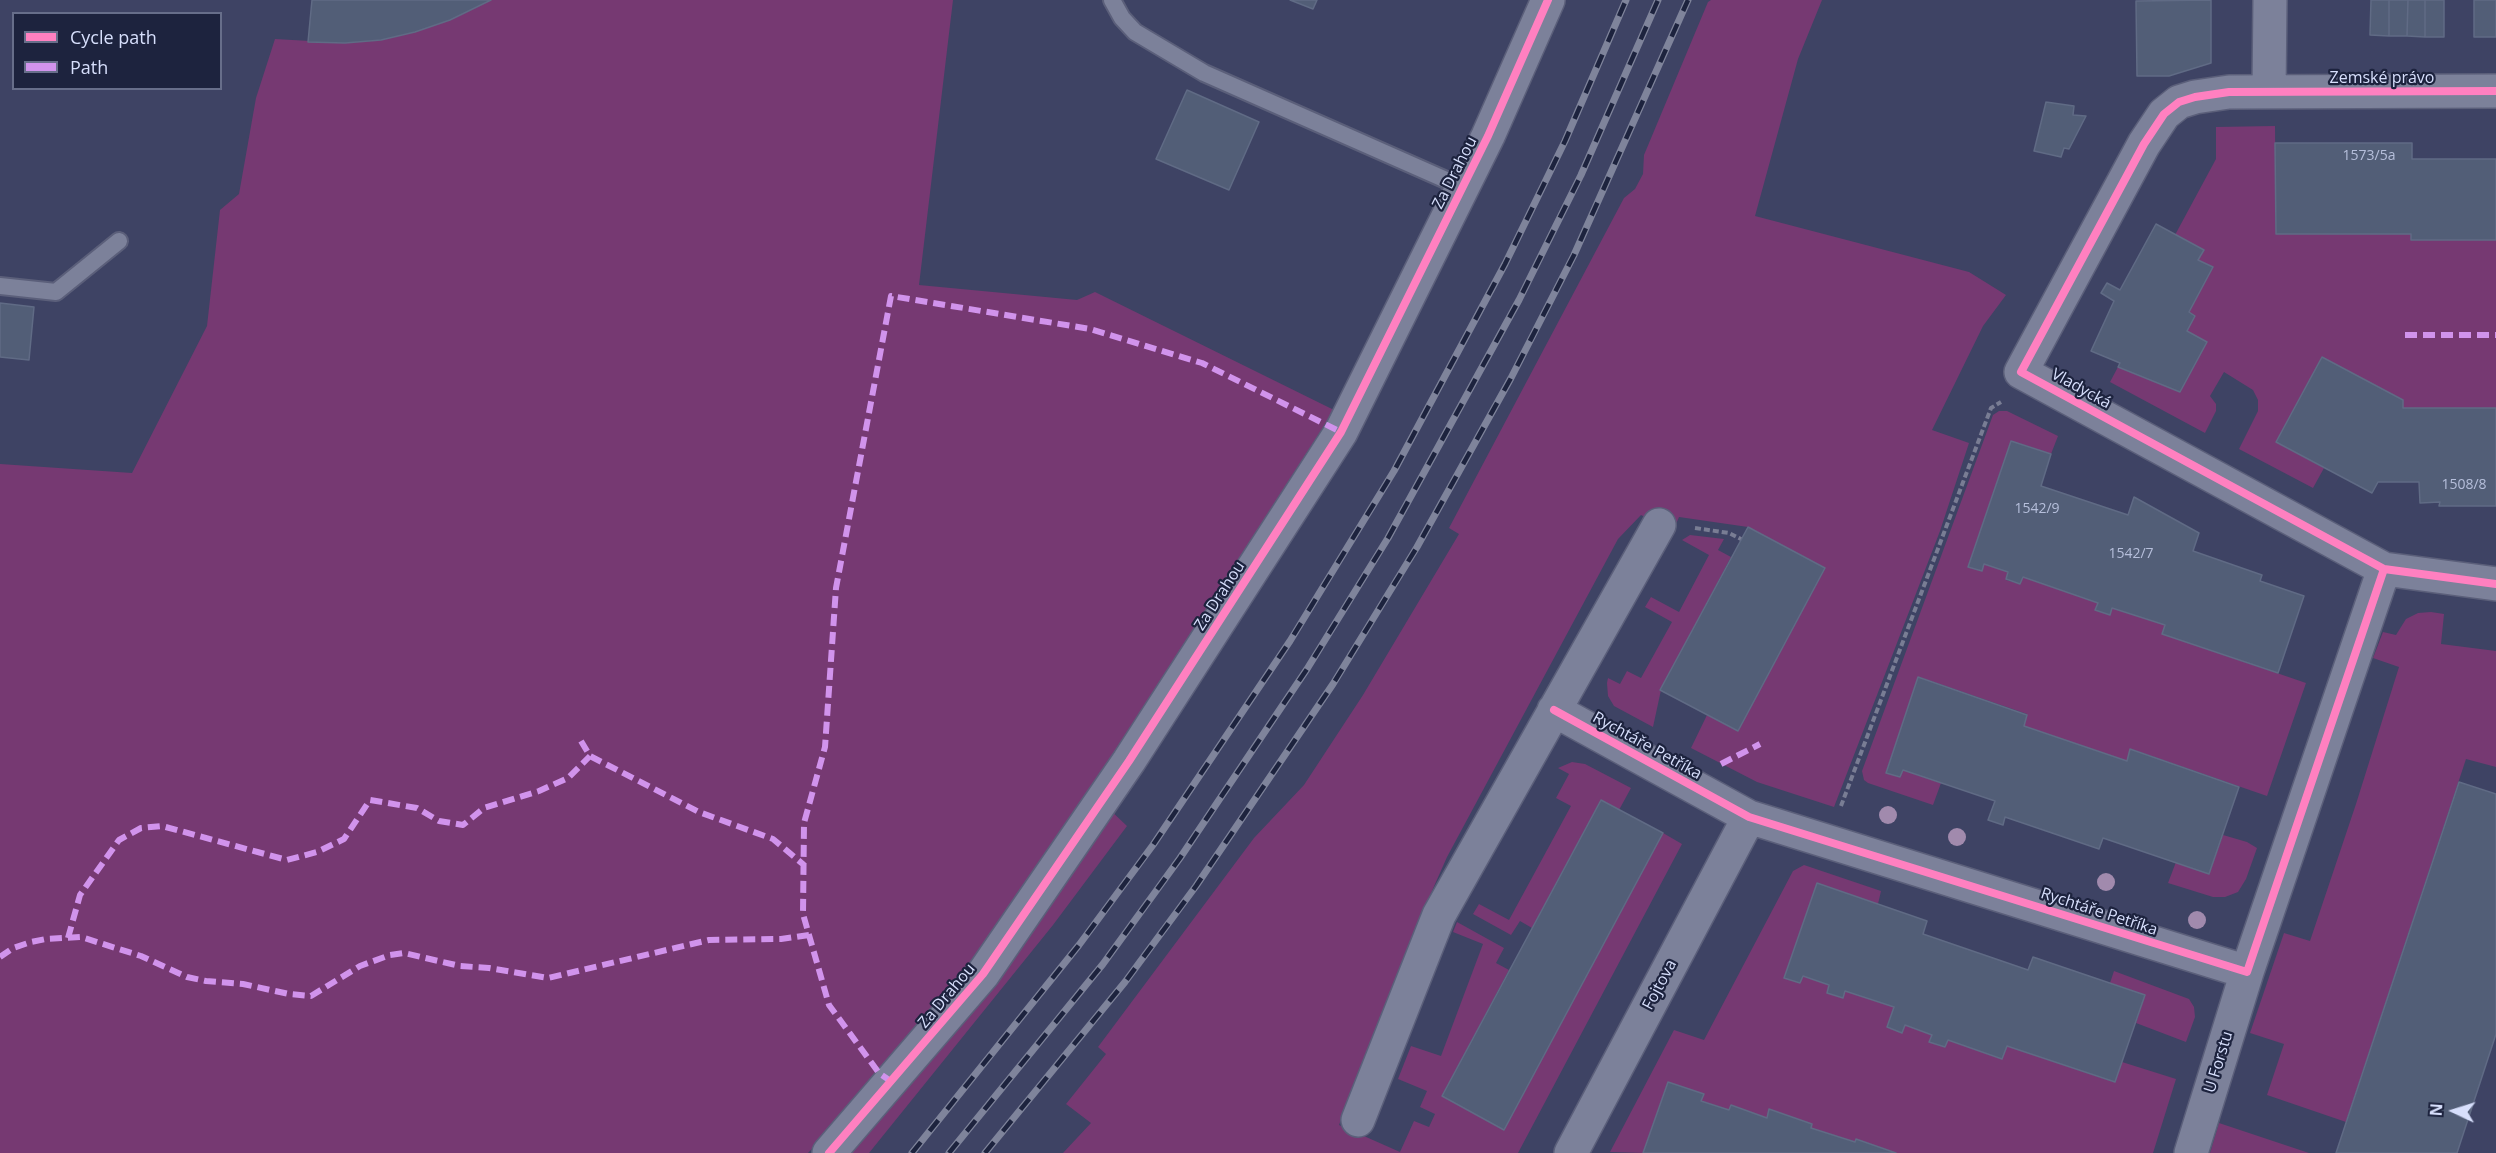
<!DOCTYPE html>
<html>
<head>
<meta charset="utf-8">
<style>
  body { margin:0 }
  #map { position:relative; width:2496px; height:1153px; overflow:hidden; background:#3e4364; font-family:"Open Sans",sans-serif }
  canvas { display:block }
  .legend { position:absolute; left:12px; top:12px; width:210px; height:78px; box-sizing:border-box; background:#1d233e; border:2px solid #676e8a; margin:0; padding:8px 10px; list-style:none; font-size:18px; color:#d7dffc }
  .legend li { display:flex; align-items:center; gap:12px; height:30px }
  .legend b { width:30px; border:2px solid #676e8a }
  .north { position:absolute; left:2424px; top:1081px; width:60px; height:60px; -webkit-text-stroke:4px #1d233e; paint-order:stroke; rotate:274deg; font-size:16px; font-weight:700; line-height:24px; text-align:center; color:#d7dffc }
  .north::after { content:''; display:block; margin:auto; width:21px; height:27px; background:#d7dffc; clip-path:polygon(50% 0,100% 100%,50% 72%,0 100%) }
</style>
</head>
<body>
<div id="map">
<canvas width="2496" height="1153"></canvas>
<ul class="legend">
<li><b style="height:8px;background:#ff80c0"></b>Cycle path</li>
<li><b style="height:8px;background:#d193ec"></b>Path</li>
</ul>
<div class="north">N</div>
</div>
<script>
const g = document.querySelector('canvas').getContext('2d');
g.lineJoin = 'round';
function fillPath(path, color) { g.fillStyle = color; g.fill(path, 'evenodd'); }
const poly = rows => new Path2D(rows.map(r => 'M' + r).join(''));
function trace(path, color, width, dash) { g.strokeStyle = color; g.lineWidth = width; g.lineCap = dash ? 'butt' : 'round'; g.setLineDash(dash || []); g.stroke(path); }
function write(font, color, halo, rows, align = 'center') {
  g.font = font + ' "Open Sans",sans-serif'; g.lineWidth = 4.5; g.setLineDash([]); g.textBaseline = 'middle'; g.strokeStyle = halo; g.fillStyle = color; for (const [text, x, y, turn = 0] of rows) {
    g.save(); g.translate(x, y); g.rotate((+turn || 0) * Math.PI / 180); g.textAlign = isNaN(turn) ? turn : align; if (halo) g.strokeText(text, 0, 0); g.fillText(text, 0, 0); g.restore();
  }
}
const green = poly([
  [491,0,953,0,919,285,1077,300,1095,292,1334,410,1125,738,983,946,890,1066,808,1153,0,1153,0,464,132,473,207,326,220,210,239,194,256,98,275,39,345,43,381,40,450,20],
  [1711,0,1822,0,1798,59,1755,216,1969,272,2006,295,1983,326,1932,430,1969,443,1940,531,1834,807,1757,782,1691,748,1707,715,1738,731,1825,568,1748,527,1679,517,1673,531,1641,515,1618,539,1447,857,1416,927,1339,1125,1400,1152,1414,1121,1429,1127,1435,1114,1420,1107,1427,1091,1398,1079,1411,1046,1441,1056,1483,944,1453,932,1457,922,1504,948,1496,963,1509,970,1442,1096,1504,1130,1663,833,1682,844,1518,1153,1063,1153,1091,1123,1066,1104,1106,1054,1098,1047,1254,838,1304,785,1363,695,1459,534,1449,528,1624,198,1635,189,1643,174,1644,155,1708,2],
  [2275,126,2276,234,2411,234,2411,240,2496,240,2496,408,2403,408,2403,400,2322,357,2277,442,2324,468,2313,488,2239,449,2258,411,2258,400,2253,390,2224,372,2210,396,2216,404,2216,411,2205,433,2110,382,2118,367,2180,392,2187,331,2195,316,2189,312,2198,260,2204,251,2175,235,2216,159,2216,127],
  [1999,411,2007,411,2058,436,2051,454,2011,441,1968,567,1982,571,1984,564,2008,572,2006,580,2020,584,2023,577,2098,603,2095,610,2112,608,2165,625,2163,634,2306,683,2267,796,2131,749,2127,761,2024,726,2027,714,1919,677,1886,772,1900,777,1903,770,1941,783,1933,805,1868,783,1864,780,1862,771,1993,415],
  [1690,535,1724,539,1718,550,1731,557,1661,690,1653,727,1614,706,1608,696,1607,683,1608,678,1620,684,1627,671,1641,678,1672,622,1645,607,1651,597,1679,612,1709,555,1682,540],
  [2431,612,2444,614,2441,644,2496,651,2496,767,2466,759,2346,1122,2267,1095,2284,1044,2250,1033,2284,933,2310,941,2356,804,2399,667,2373,658,2383,632,2396,635,2406,619,2418,613],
  [1572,762,1585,764,1631,788,1619,810,1601,800,1532,928,1520,921,1511,935,1473,914,1479,904,1509,920,1571,806,1556,798,1569,774,1558,768],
  [1108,808,1127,826,1053,925,869,1153,845,1153],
  [2223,835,2247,842,2257,848,2246,879,2238,892,2225,897,2213,897,2168,883,2176,862,2209,874],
  [1804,865,1881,891,1878,904,1817,884,1803,976,1829,985,1827,993,1845,991,1894,1007,1887,1027,1902,1033,1905,1025,1932,1035,1930,1042,1945,1047,1948,1040,2002,1059,2007,1046,2114,1082,2122,1062,2176,1079,2153,1153,1896,1153,1856,1139,1855,1142,1811,1128,1812,1124,1769,1110,1767,1118,1731,1106,1729,1110,1701,1101,1703,1095,1668,1082,1643,1153,1610,1152,1674,1030,1704,1040,1793,871],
  [2114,971,2189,999,2194,1007,2195,1017,2186,1042,2136,1023,2145,995,2110,983],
  [2219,1123,2309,1153,2210,1153]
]);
const building = poly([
  [312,0,491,0,450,20,415,32,381,40,345,43,308,42,312,0],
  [1290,0,1317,0,1313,9,1290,0],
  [2211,0,2211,63,2169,76,2137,76,2136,1,2211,0],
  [2371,0,2389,0,2389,36,2370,35,2371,0],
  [2389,0,2408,0,2407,36,2389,36,2389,0],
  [2408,0,2425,0,2425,37,2407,36,2408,0],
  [2425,0,2444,0,2444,37,2425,37,2425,0],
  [2474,0,2496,0,2496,37,2474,37,2474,0],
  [1187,90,1259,122,1229,190,1156,159,1187,90],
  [2046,102,2074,106,2073,115,2086,116,2069,149,2064,148,2061,157,2034,151,2046,102],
  [2275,143,2412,143,2412,159,2496,159,2496,240,2411,240,2411,234,2276,234,2275,143],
  [2156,224,2204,250,2198,260,2213,267,2189,312,2195,316,2187,331,2207,342,2180,392,2118,367,2120,363,2091,351,2114,301,2101,293,2107,283,2120,290,2156,224],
  [0,303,34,307,29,360,0,357,0,303],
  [2322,357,2403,400,2403,408,2496,408,2496,506,2439,506,2440,502,2420,503,2419,482,2378,482,2372,493,2276,442,2322,357],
  [2011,441,2051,454,2041,486,2128,515,2134,497,2199,533,2193,551,2262,575,2260,581,2304,596,2278,673,2162,634,2165,625,2112,608,2110,615,2095,610,2098,603,2023,577,2020,584,2006,579,2008,572,1984,564,1982,571,1968,567,2011,441],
  [1748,527,1825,568,1738,731,1660,690,1748,527],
  [1918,677,2027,715,2024,726,2127,761,2130,749,2239,787,2209,874,2103,838,2099,849,2005,817,2003,825,1988,820,1995,801,1903,770,1900,777,1886,773,1918,677],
  [2459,782,2496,794,2496,1034,2457,1153,2336,1153,2459,782],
  [1601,800,1663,833,1504,1130,1442,1096,1601,800],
  [1817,883,1927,921,1923,934,2028,970,2033,957,2145,995,2115,1082,2007,1046,2002,1059,1948,1040,1945,1047,1929,1042,1932,1035,1905,1025,1902,1033,1887,1027,1894,1007,1845,991,1843,998,1827,993,1829,985,1803,976,1800,983,1784,978,1817,883],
  [1668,1082,1704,1094,1701,1101,1729,1110,1731,1105,1767,1118,1769,1109,1812,1124,1811,1128,1855,1142,1856,1139,1896,1153,1643,1153,1668,1082]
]);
const path = poly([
  [1695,528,1729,533,1741,539],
  [1841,806,1991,408,2001,402]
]);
const lane = poly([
  [1112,0,1122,18,1135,32,1204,73,1462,187],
  [0,286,56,292,119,241]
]);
const street = poly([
  [2269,91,2270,0],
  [2496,91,2229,92,2195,97,2179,102,2164,114,2144,144,2021,372,2384,569,2496,584],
  [1554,710,1749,817,2247,972,2384,569],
  [1358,1120,1439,915,1659,525],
  [829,1153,983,974,1129,761,1341,432,1488,136,1548,0],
  [1571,1153,1749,817],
  [2191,1153,2247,972]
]);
const rail = poly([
  [912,1153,1079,945,1153,845,1290,641,1394,471,1505,264,1565,141,1626,0],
  [949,1153,1103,964,1180,858,1307,669,1388,538,1519,300,1581,175,1658,0],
  [985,1153,1125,982,1196,886,1333,684,1417,547,1511,378,1574,255,1688,0]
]);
const quiet = poly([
  [2405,335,2496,335],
  [581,741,590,756,699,812,773,839,804,865],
  [1721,764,1760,744],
  [68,938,80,895,119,840,141,828,162,826,287,860,317,852,344,839,370,800,417,808,439,821,463,825,484,808,539,791,568,778,590,756],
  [0,957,13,948,31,942,46,939,81,937,141,956,187,977,206,981,243,984,289,994,311,996,360,966,390,955,404,953,460,966,489,968,548,978,709,940,781,939,809,935],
  [892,1082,879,1073,829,1005,803,914,804,823,825,747,836,588,891,296,1090,329,1202,363,1341,432]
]);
const cycleway = poly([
  [2496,91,2229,92,2195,97,2179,102,2164,114,2144,144,2021,372,2384,569,2496,584],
  [1554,710,1749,817,2247,972,2384,569],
  [829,1153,983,974,1129,761,1341,432,1488,136,1548,0]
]);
const trees = [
  [1888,815],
  [1957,837],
  [2106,882],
  [2197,920]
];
const numberNames = [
  ["1573/5a",2369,156],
  ["1508/8",2464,485],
  ["1542/9",2037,509],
  ["1542/7",2131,554]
];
const streetNames = [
  ["Zemské právo",2382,78],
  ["Za Drahou",1455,173,-63],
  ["Vladycká",2081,389,29],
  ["Za Drahou",1220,596,-57],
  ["Rychtáře Petříka",1647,746,29],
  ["Rychtáře Petříka",2099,912,18],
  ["Fojtova",1660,985,-62],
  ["Za Drahou",947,996,-50],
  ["U Forstu",2219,1062,-73]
];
fillPath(green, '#763972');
fillPath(building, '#525e77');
trace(building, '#606b85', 1.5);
trace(lane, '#5b5f7a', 20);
trace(street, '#5b5f7a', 36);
trace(path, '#797d94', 4, [6, 3]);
trace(lane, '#7c819a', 16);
trace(street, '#7c819a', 33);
trace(rail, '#7f849b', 7);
trace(rail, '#1d233e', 4.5, [14]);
trace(quiet, '#d193ec', 6, [12, 6]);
trace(cycleway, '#ff80c0', 8);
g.fillStyle = '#a18aad';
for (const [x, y] of trees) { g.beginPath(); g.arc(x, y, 9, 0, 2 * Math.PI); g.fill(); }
write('14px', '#b6bfdb', null, numberNames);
write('16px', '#d7dffc', '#1d233e', streetNames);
</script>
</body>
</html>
